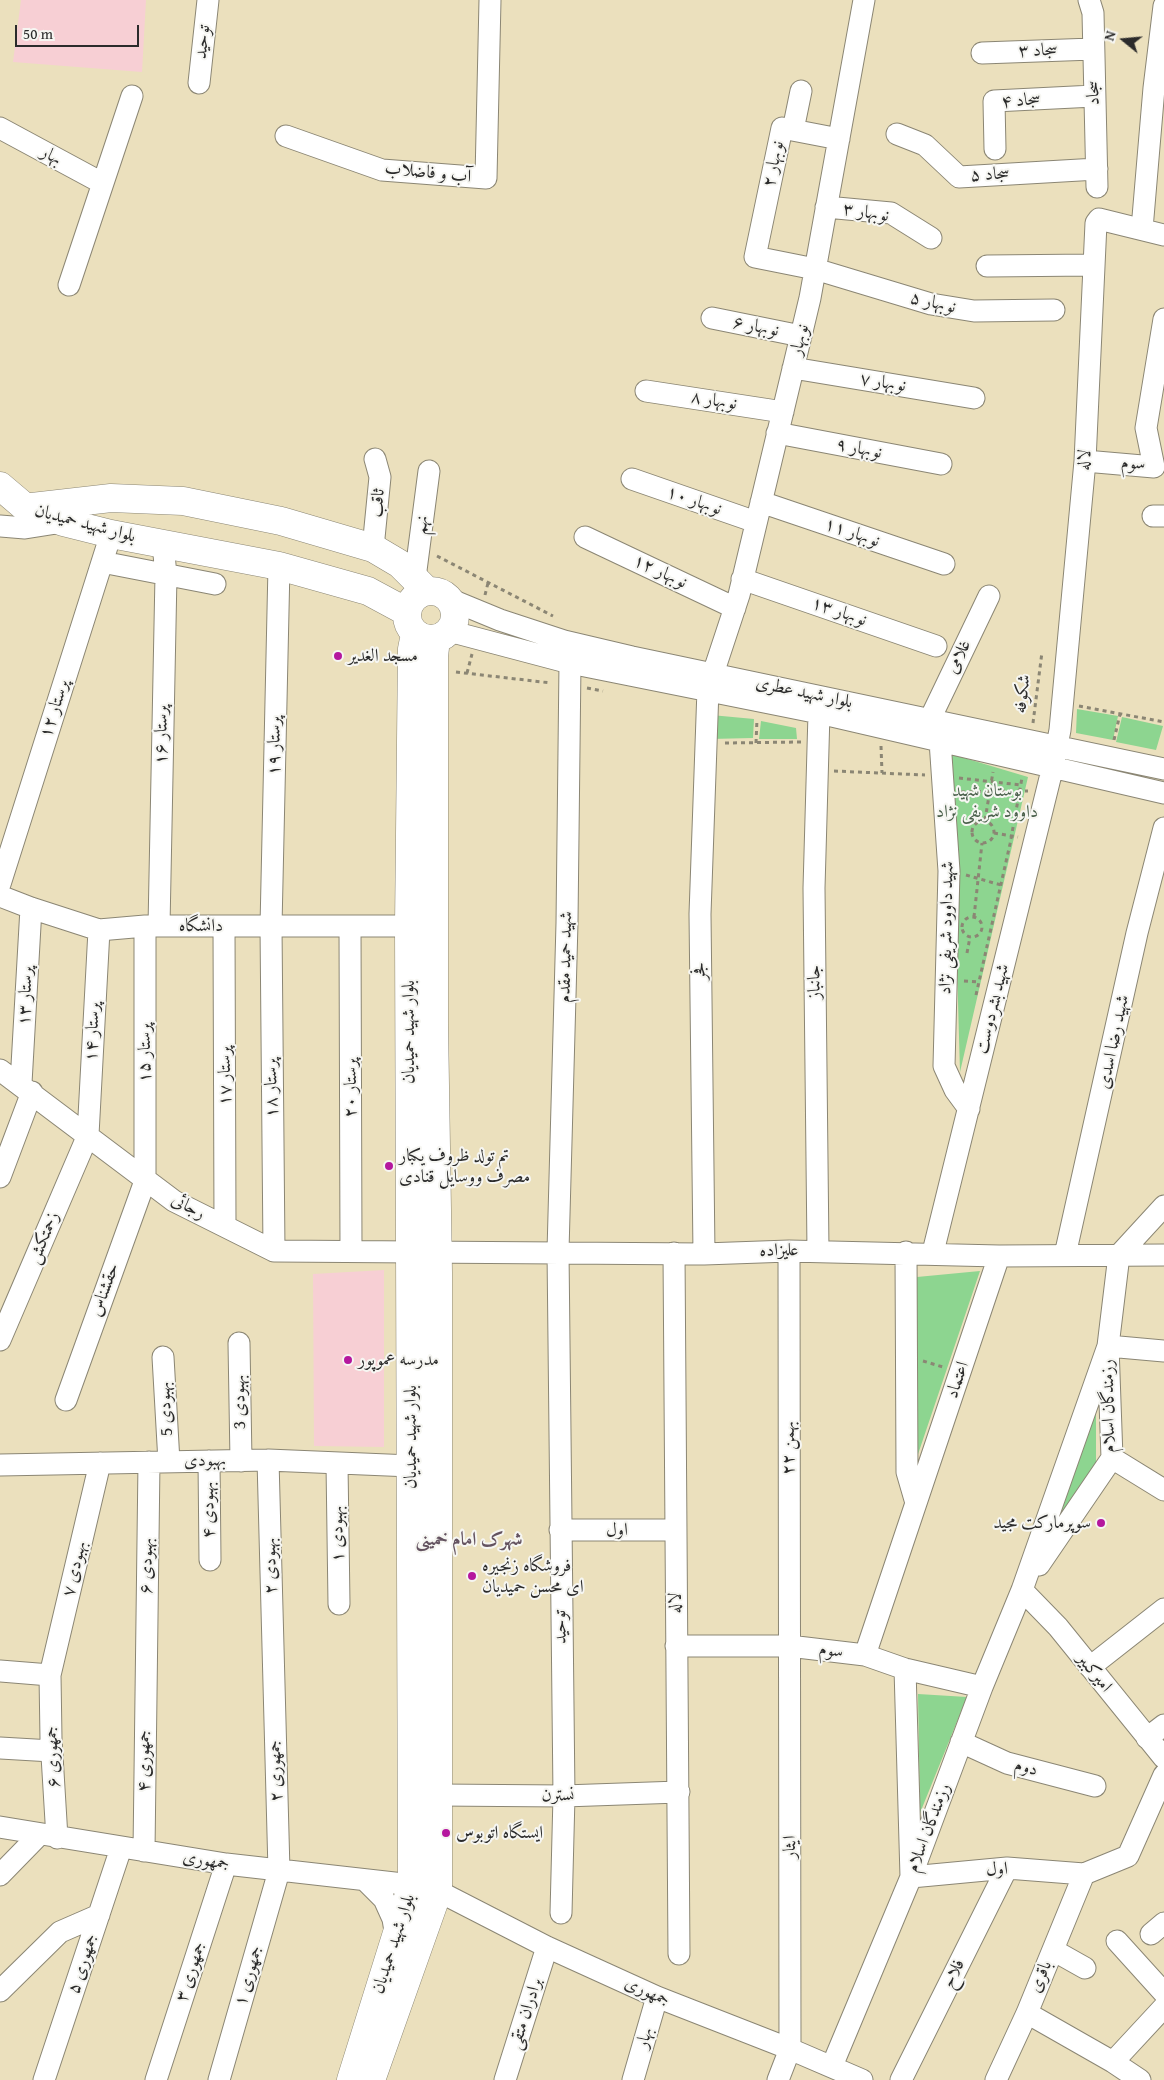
<!DOCTYPE html>
<html>
<head>
<meta charset="utf-8">
<style>
  body { margin:0 }
  #map { position:relative; width:1164px; height:2080px; overflow:hidden; background:#ebe0bd; font-family:"Gentium Book Plus",serif }
  canvas { display:block }
  .north { position:absolute; left:1099px; top:15px; width:50px; height:50px; -webkit-text-stroke:4px #f6f6f2; paint-order:stroke; rotate:287deg; font-size:14px; font-weight:700; line-height:20px; text-align:center; color:#2b2b2b }
  .north::after { content:''; display:block; margin:auto; width:18px; height:22px; background:#2b2b2b; clip-path:polygon(50% 0,100% 100%,50% 72%,0 100%) }
  .scale { position:absolute; left:15px; top:25px; width:124px; height:22px; box-sizing:border-box; border:2px solid #2b2b2b; border-top:0; padding-left:6px; font-size:15px; line-height:18px; white-space:nowrap; color:#2b2b2b; -webkit-text-stroke:4px #f6f6f2; paint-order:stroke }
</style>
</head>
<body>
<div id="map">
<canvas width="1164" height="2080"></canvas>
<div class="north">N</div>
<div class="scale">50 m</div>
</div>
<script>
const g = document.querySelector('canvas').getContext('2d');
g.lineJoin = 'round';
function fillPath(path, color) { g.fillStyle = color; g.fill(path, 'evenodd'); }
const poly = rows => new Path2D(rows.map(r => 'M' + r).join(''));
function trace(path, color, width, dash) { g.strokeStyle = color; g.lineWidth = width; g.lineCap = dash ? 'butt' : 'round'; g.setLineDash(dash || []); g.stroke(path); }
function write(font, color, halo, rows, align = 'center') {
  g.font = font + ' "Gentium Book Plus",Amiri,serif'; g.lineWidth = 4; g.setLineDash([]); g.textBaseline = 'middle'; g.strokeStyle = halo; g.fillStyle = color; for (const [text, x, y, turn = 0] of rows) {
    g.save(); g.translate(x, y); g.rotate((+turn || 0) * Math.PI / 180); g.textAlign = isNaN(turn) ? turn : align; if (halo) g.strokeText(text, 0, 0); g.fillText(text, 0, 0); g.restore();
  }
}
const built = poly([
  [21,0,146,0,142,72,13,62],
  [384,1270,384,1447,314,1446,313,1274]
]);
const green = poly([
  [1077,709,1118,716,1113,740,1076,733],
  [711,715,754,719,753,738,710,739],
  [1122,717,1163,726,1156,750,1116,742],
  [761,721,796,728,797,739,759,739],
  [951,754,1028,777,960,1072],
  [980,1271,913,1469,917,1277],
  [1096,1390,1096,1468,1044,1543],
  [918,1694,967,1697,920,1813]
]);
const path = poly([
  [437,556,553,616],
  [485,595,488,583],
  [456,672,551,683],
  [467,673,472,654],
  [587,688,603,691],
  [1079,706,1164,722],
  [1033,723,1042,652],
  [1114,740,1120,714],
  [725,743,801,742],
  [756,743,757,719],
  [881,746,882,773],
  [834,771,925,775],
  [959,778,1021,785],
  [961,792,1028,791],
  [985,820,993,772],
  '972 832a11 11 0 1 1 22 0a11 11 0 1 1-22 0Z',
  [994,833,1018,837],
  [966,875,1001,885],
  [974,917,982,843],
  '962 927a10 10 0 1 1 20 0a10 10 0 1 1-20 0Z',
  [967,953,970,937],
  [964,981,978,982],
  [976,995,1010,844,1022,778],
  [923,1361,943,1367]
]);
const minor = poly([
  [1089,0,1093,13,1097,187],
  [982,53,1093,49],
  [199,83,208,0],
  [0,128,102,183],
  [793,130,801,91],
  [897,134,925,145,959,177,1097,169],
  [286,136,382,170,486,178,490,0],
  [839,139,782,128,755,257,815,269,931,304,974,311,1054,310],
  [995,149,994,101,1094,96],
  [826,207,891,213,931,238],
  [1142,229,1154,88,1164,6],
  [987,266,1092,265],
  [69,285,132,96],
  [712,318,801,336],
  [793,368,974,398],
  [646,391,783,412],
  [777,433,941,464],
  [1085,461,1154,467,1146,428,1164,319],
  [632,479,756,522],
  [761,502,944,564],
  [1153,516,1164,516],
  [0,526,25,528,63,522],
  [585,537,735,608],
  [373,548,380,477,375,459],
  [102,562,215,584],
  [415,578,429,471],
  [742,579,936,646],
  [449,599,500,620,564,641,632,657,1164,769],
  [449,631,570,663,819,713,1164,793],
  [930,719,989,596],
  [940,741,949,871,944,1066,955,1090,969,1109],
  [0,884,111,534],
  [0,896,31,908,99,930,145,926,409,926],
  [159,926,166,575,163,544],
  [224,926,225,1226],
  [350,926,351,1251],
  [0,1070,174,1201,274,1251,704,1254,789,1251,999,1256,1164,1255],
  [21,1083,31,908],
  [0,1177,32,1092],
  [274,1251,271,926,279,566],
  [818,1251,814,888,819,713],
  [906,1252,907,1472,916,1503],
  [933,1252,1053,766,1060,730,1085,461,1096,223,1099,219,1164,235],
  [674,1253,679,1954],
  [704,1254,700,914,708,689,739,595,810,298,864,0],
  [1065,1255,1137,933,1164,828],
  [0,1340,88,1135,99,930],
  [239,1343,241,1461],
  [1108,1346,1164,1351],
  [163,1357,169,1462],
  [66,1400,145,1181,145,926],
  [1112,1458,1164,1490],
  [209,1461,210,1560],
  [337,1464,339,1604],
  [0,1465,268,1460,411,1466],
  [560,1530,675,1530],
  [1039,1565,1112,1458,1108,1346,1119,1255,1164,1206],
  [1022,1590,1058,1627,1164,1758],
  [676,1646,789,1646,865,1655,905,1669,982,1687],
  [865,1655,999,1256],
  [1090,1667,1164,1609],
  [905,1669,911,1877,1007,1868,1084,1874,1128,1856,1164,1775],
  [0,1671,50,1675],
  [1147,1738,1164,1725],
  [961,1742,1007,1763,1095,1786],
  [0,1748,52,1751],
  [438,1795,564,1796,679,1792],
  [0,1827,226,1864,412,1885,438,1891,547,1947,657,1997,790,2049,862,2080],
  [57,1838,51,1739,50,1675,100,1463],
  [144,1851,149,1462],
  [0,1875,39,1835],
  [366,1881,384,1899,393,1919,396,1937],
  [561,1913,564,1796,558,1251,567,923,570,663],
  [1151,1934,1164,1923],
  [1117,1941,1164,1993],
  [1053,1950,1085,1968],
  [0,1991,60,1932,99,1915],
  [1027,2013,1113,2062,1140,2080],
  [1113,2062,1164,2007],
  [832,2066,911,1877,982,1687,1022,1590,1108,1346],
  [44,2080,121,1848],
  [156,2080,226,1864],
  [219,2080,279,1871,268,1460],
  [505,2080,547,1947],
  [633,2080,657,1997],
  [778,2080,790,2049,789,1251],
  [901,2080,1007,1868],
  [996,2080,1027,2013,1084,1874]
]);
const major = poly([
  [0,486,26,508,63,522,111,534,279,566,368,591,407,612],
  [32,507,111,498,183,501,281,521,373,548,400,564,427,591],
  '407 615a24 24 0 1 1 48 0a24 24 0 1 1-48 0Z',
  [351,2080,412,1885,409,926,412,649,415,634],
  [371,2080,438,1891,438,1272,434,1024,434,656,436,639]
]);
const markers = [
  [338,656,5,"#b5179e"],
  [389,1166,5,"#b5179e"],
  [348,1360,5,"#b5179e"],
  [1101,1523,5,"#b5179e"],
  [472,1576,5,"#b5179e"],
  [446,1833,5,"#b5179e"]
];
const streetNames = [
  ["توحید",203,42,-84],
  ["سجاد ۳",1038,51,-2],
  ["سجاد",1094,93,-91],
  ["سجاد ۴",1021,101,-5],
  ["بهار",51,156,28],
  ["نوبهار ۲",774,164,-78],
  ["آب و فاضلاب",428,173,6],
  ["سجاد ۵",990,175,-3],
  ["نوبهار ۳",866,213,9],
  ["نوبهار ۵",933,303,13],
  ["نوبهار ۶",756,327,11],
  ["نوبهار",800,340,-76],
  ["نوبهار ۷",883,383,9],
  ["نوبهار ۸",714,401,9],
  ["نوبهار ۹",859,449,11],
  ["لاله",1085,460,-87],
  ["سوم",1133,464,2],
  ["نوبهار ۱۰",694,501,19],
  ["ثاقب",378,503,-84],
  ["بلوار شهید حمیدیان",85,524,15],
  ["نهم",422,525,-82],
  ["نوبهار ۱۱",852,533,19],
  ["نوبهار ۱۲",660,572,25],
  ["نوبهار ۱۳",839,612,19],
  ["غلامی",959,657,-64],
  ["بلوار شهید عطری",804,693,12],
  ["شکوفه",1023,694,-83],
  ["پرستار ۱۲",55,709,-72],
  ["پرستار ۱۶",162,735,-89],
  ["پرستار ۱۹",275,746,-89],
  ["دانشگاه",201,926],
  ["شهید داوود شریفی نژاد",947,928,-89],
  ["شهید حمید مقدم",566,957,-89],
  ["فجر",700,971,-91],
  ["جانباز",815,982,-91],
  ["پرستار ۱۳",26,996,-87],
  ["شهید بشردوست",993,1009,-76],
  ["پرستار ۱۴",93,1032,-87],
  ["بلوار شهید حمیدیان",409,1032,-90],
  ["شهید رضا اسدی",1114,1042,-78],
  ["پرستار ۱۵",145,1053,-90],
  ["پرستار ۱۷",225,1076,-90],
  ["پرستار ۱۸",272,1088,-91],
  ["پرستار ۲۰",351,1088,-90],
  ["رجائی",188,1207,28],
  ["زحمتکش",44,1238,-67],
  ["علیزاده",779,1251,-1],
  ["حقشناس",105,1290,-70],
  ["اعتماد",958,1380,-71],
  ["بهبودی 3",240,1402,-91],
  ["رزمندگان اسلام",1109,1406,-91],
  ["بهبودی 5",166,1409,-93],
  ["بلوار شهید حمیدیان",411,1437,-90],
  ["۲۲ بهمن",789,1448,-90],
  ["بهبودی",205,1461,-1],
  ["بهبودی ۴",209,1510,-91],
  ["اول",617,1530],
  ["بهبودی ۱",338,1534,-91],
  ["بهبودی ۶",147,1566,-89],
  ["بهبودی ۲",271,1566,-91],
  ["بهبودی ۷",75,1569,-77],
  ["لاله",676,1603,-91],
  ["توحید",561,1627,-91],
  ["سوم",831,1651,7],
  ["امیرکبیر",1094,1673,51],
  ["جمهوری ۶",53,1757,-93],
  ["جمهوری ۴",144,1761,-90],
  ["دوم",1026,1768,15],
  ["جمهوری ۲",276,1771,-92],
  ["نسترن",558,1796,-1],
  ["رزمندگان اسلام",929,1828,-69],
  ["ایثار",790,1847,-90],
  ["جمهوری",206,1861,9],
  ["اول",997,1870,-3],
  ["بلوار شهید حمیدیان",394,1944,-72],
  ["جمهوری ۵",83,1964,-72],
  ["جمهوری ۳",191,1972,-72],
  ["فلاح",954,1974,-63],
  ["جمهوری ۱",249,1976,-74],
  ["باقری",1041,1977,-67],
  ["جمهوری",647,1992,24],
  ["برادران متقی",526,2014,-72],
  ["بهار",645,2038,-74]
];
const poiNames = [
  ["مسجد الغدیر",348,656],
  ["تم تولد ظروف یکبار",399,1156],
  ["مصرف ووسایل قنادی",399,1177],
  ["مدرسه عموپور",358,1360],
  ["سوپرمارکت مجید",1091,1523,"right"],
  ["فروشگاه زنجیره",482,1566],
  ["ای محسن حمیدیان",482,1587],
  ["ایستگاه اتوبوس",456,1833]
];
const parkNames = [
  ["بوستان شهید",987,791],
  ["داوود شریفی نژاد",987,812]
];
const neighbourhoodNames = [
  ["شهرک امام خمینی",469,1540]
];
fillPath(built, '#f7cfd4');
fillPath(green, '#8dd590');
trace(minor, '#8b8674', 23);
trace(major, '#8b8674', 29);
trace(path, '#8b8674', 3, [4, 4]);
trace(minor, '#fff', 21);
trace(major, '#fff', 28);
for (const [x, y, r, color] of markers) { const dot = new Path2D(); dot.arc(x, y, r, 0, 2 * Math.PI); g.fillStyle = color; g.fill(dot); trace(dot, '#f6f6f2', 2); }
write('18px', '#2b2b2b', '#f6f6f2', streetNames);
write('18px', '#2b2b2b', '#f6f6f2', poiNames, 'left');
write('18px', '#485e49', '#f6f6f2', parkNames);
write('bold 19px', '#645360', '#f6f6f2', neighbourhoodNames);
</script>
</body>
</html>
